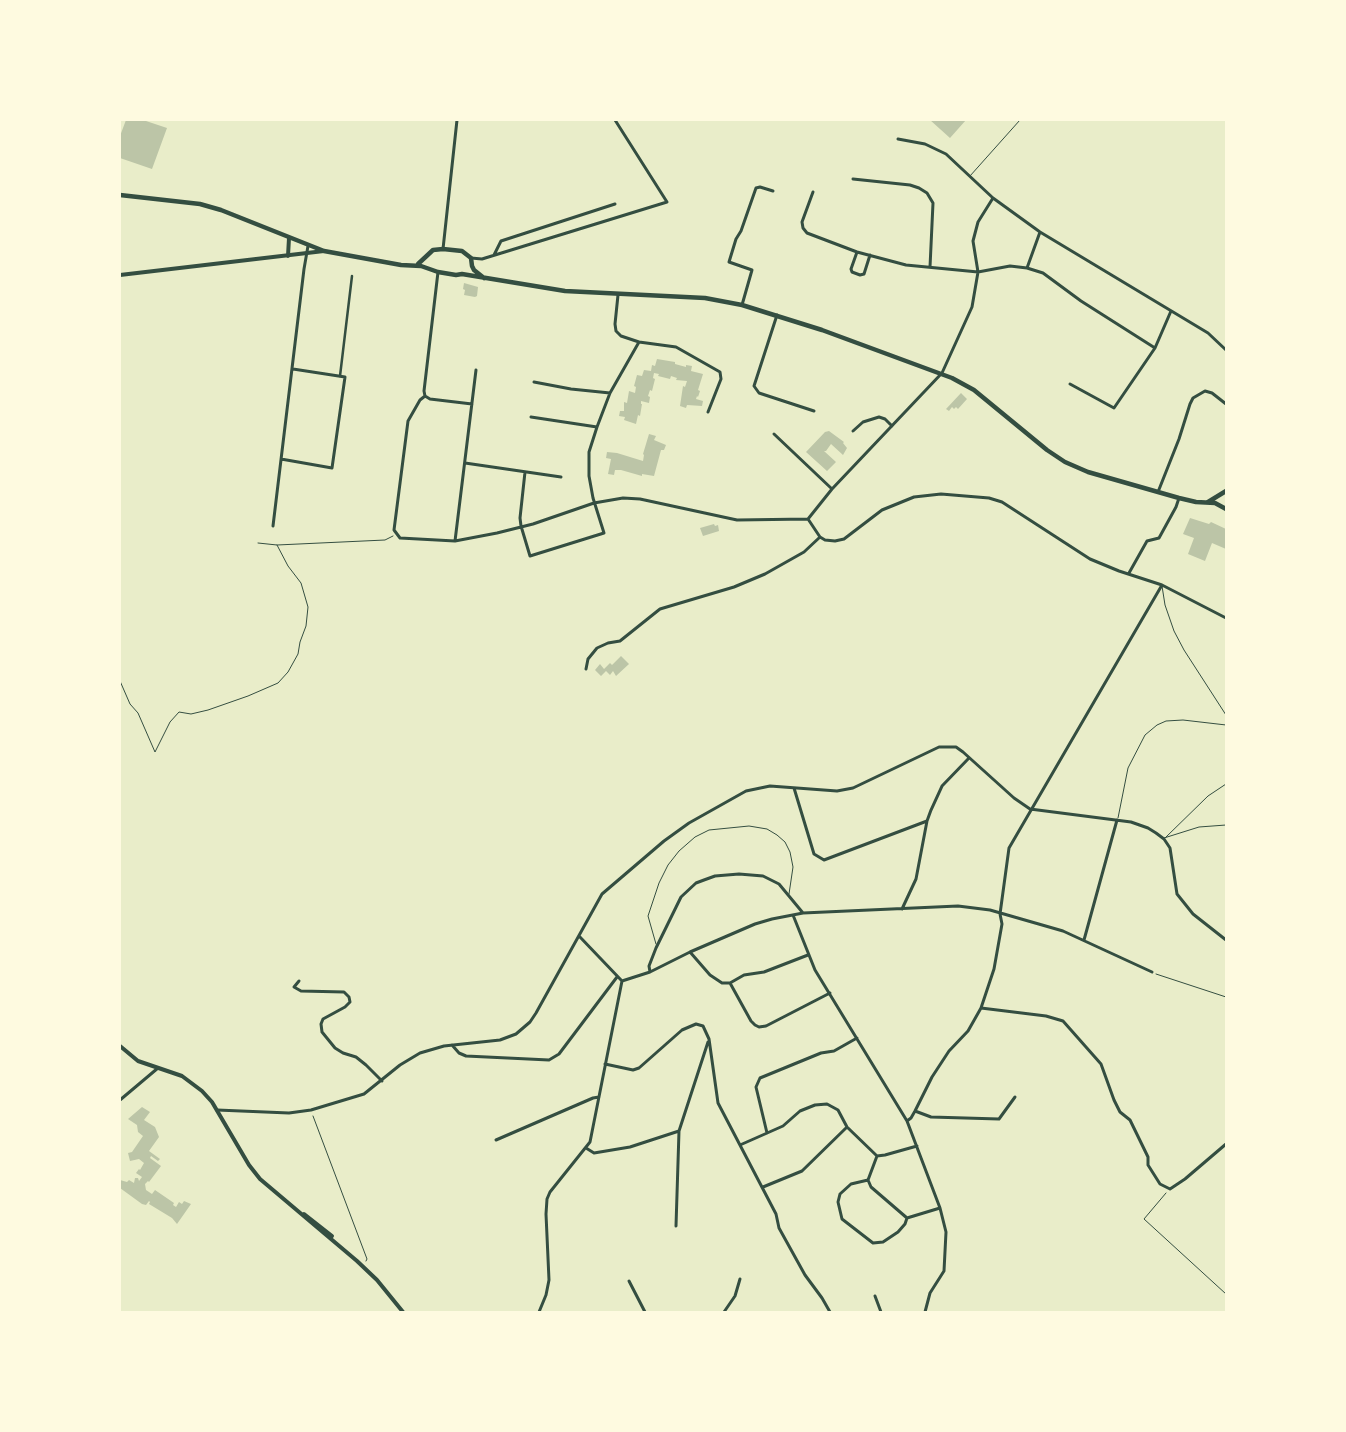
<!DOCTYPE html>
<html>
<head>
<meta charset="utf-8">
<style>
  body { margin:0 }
  #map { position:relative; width:1346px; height:1432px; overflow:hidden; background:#e9edc9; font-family:Mulish,sans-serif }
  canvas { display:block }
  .frame { position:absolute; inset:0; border:121px solid #fefae0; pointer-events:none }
</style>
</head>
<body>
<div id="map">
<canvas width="1346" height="1432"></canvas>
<div class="frame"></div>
</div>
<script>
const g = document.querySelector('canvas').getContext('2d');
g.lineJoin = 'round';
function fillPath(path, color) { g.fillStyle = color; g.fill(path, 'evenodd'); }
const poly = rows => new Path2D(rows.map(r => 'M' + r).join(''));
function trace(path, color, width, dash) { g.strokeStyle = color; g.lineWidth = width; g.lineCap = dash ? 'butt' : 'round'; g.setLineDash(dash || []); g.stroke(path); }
const building = poly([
  [126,120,143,120,167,128,152,169,120,158,120,136],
  [930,120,966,120,950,138],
  [464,283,478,287,477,296,475,297,464,295,465,290,463,289],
  [657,359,675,362,675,364,686,367,686,365,692,366,691,371,703,374,698,390,700,391,698,397,697,396,696,399,703,401,702,406,687,405,686,408,680,406,683,386,685,387,687,381,676,380,677,378,671,376,670,379,658,376,659,374,654,373,653,378,655,379,652,391,650,390,648,396,650,397,649,403,641,401,641,404,642,404,640,416,638,415,636,424,624,420,625,417,619,416,620,411,624,411,624,402,627,403,629,391,635,393,636,387,634,386,637,375,642,376,644,370,651,371,652,365,655,366],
  [961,393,967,399,958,409,956,407,954,409,952,407,949,411,946,409],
  [829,431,844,442,843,443,847,448,843,455,831,444,826,451,824,451,836,462,827,471,806,452,825,432],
  [649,434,656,436,654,440,666,445,664,450,661,450,654,476,642,474,642,476,621,470,615,470,614,475,608,474,611,459,606,458,607,452,617,453,643,461,644,455,643,454],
  [1190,518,1209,524,1211,522,1226,529,1226,549,1212,543,1205,561,1188,554,1194,538,1183,534],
  [714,524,715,526,718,525,719,531,703,536,700,528],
  [621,656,629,664,616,676,613,671,610,675,606,671,601,676,595,670,600,664,604,669,610,663,612,665],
  [142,1107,150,1112,144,1120,155,1127,159,1137,149,1151,160,1159,158,1161,151,1156,150,1158,161,1166,149,1182,148,1181,145,1184,146,1190,152,1194,155,1190,174,1203,173,1205,176,1207,179,1202,182,1204,184,1201,191,1204,177,1224,172,1218,149,1204,150,1202,149,1201,146,1205,142,1204,120,1188,120,1180,127,1182,129,1180,134,1183,135,1178,138,1178,139,1181,142,1177,136,1173,139,1169,140,1170,144,1163,139,1159,130,1161,128,1153,132,1152,143,1136,138,1132,137,1125,128,1119]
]);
const path = poly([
  [258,543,277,545,385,540,393,536],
  [120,681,130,704,138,713,155,752,170,722,179,712,191,714,208,710,248,696,278,683,288,672,298,654,300,642,306,626,308,607,301,583,288,566,277,545],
  [1156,974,1226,997],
  [313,1116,367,1259,366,1261],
  [1166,1193,1144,1219,1226,1294]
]);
const service = poly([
  [970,176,1020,120],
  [1162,586,1165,605,1174,631,1184,650,1226,715],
  [1118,818,1128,768,1145,735,1157,725,1166,721,1183,720,1226,725],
  [1164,838,1199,827,1226,825],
  [1165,838,1208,796,1226,784],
  [656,944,648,916,659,883,668,865,679,851,695,837,709,830,749,826,767,829,777,835,785,842,790,852,793,867,789,894]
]);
const pedestrian = poly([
  [340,376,352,276]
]);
const minor = poly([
  [898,139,925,144,946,154,993,198,1040,232,1208,333,1226,350],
  [853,179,910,185,919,188,927,193,933,203,930,267],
  [813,192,802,222,803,228,807,233,857,252,906,265,978,272,1010,266,1027,268,1043,273,1081,301,1155,348],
  [443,249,457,120],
  [857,252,851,269,852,272,860,275,864,274,870,255],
  [494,255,501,241,615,204],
  [471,258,482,259,667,202,615,120],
  [1027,268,1040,232],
  [742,305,752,270,729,262,736,239,741,231,756,188,760,187,773,191],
  [777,315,754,386,759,393,814,411],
  [639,342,676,347,720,372,721,379,708,412],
  [534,382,571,389,610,393],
  [1070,384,1114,408,1155,348,1171,311],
  [425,396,420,400,408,421,394,530,400,538,455,541,497,533,533,524,594,503,623,498,640,499,737,520,808,519],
  [425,396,424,391,438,272],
  [425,396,430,399,472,404],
  [531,417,597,427],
  [853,431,863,422,879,417,885,419,892,426],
  [774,434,832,489],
  [281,459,332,468,345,377,293,369],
  [465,463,561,477],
  [525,472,520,518,521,526,530,556,604,533,593,498,589,476,589,452,597,427,610,393,639,342,621,336,616,331,615,324,618,295],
  [1158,492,1179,439,1190,404,1193,398,1205,391,1212,393,1226,404],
  [808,519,820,537,825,540,835,541,844,539,882,510,914,497,941,494,989,498,1002,502,1090,559,1119,571,1162,585,1226,618],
  [808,519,832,489,942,373,972,307,978,272,973,241,978,222,993,198],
  [273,526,304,269,308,246],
  [455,541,476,370],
  [1129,573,1147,541,1159,538,1176,507,1179,498],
  [586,669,588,659,597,648,608,643,620,641,660,609,734,587,765,574,804,552,820,537],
  [794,788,814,854,824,860,927,821],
  [902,909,916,879,927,821,931,810,942,786,969,758],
  [793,915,815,970,907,1121,940,1208,946,1232,944,1271,930,1293,925,1312],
  [579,936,622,981],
  [1084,940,1117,820],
  [690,952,710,975,722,983,730,983,751,1021,755,1025,759,1027,766,1026,830,993],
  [650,972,649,966,656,948,681,897,696,883,704,880,715,876,739,874,763,876,779,884,803,913],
  [299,981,294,987,301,991,344,992,349,997,350,1002,345,1007,323,1019,321,1024,322,1032,335,1048,343,1053,356,1057,366,1065,382,1081],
  [622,981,650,972,690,952,755,924,772,919,803,913,958,906,990,910,1063,931,1152,972],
  [730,983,744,975,764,972,808,955],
  [981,1008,1046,1016,1063,1021,1101,1064,1114,1100,1120,1112,1130,1120,1148,1157,1148,1165,1160,1184,1170,1189,1185,1179,1226,1144],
  [452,1045,459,1053,466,1056,549,1060,559,1054,617,977],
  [605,1064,633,1070,639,1068,682,1030,696,1024,703,1026,709,1039,718,1103,776,1214,779,1228,805,1275,822,1298,830,1312],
  [120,1100,158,1068],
  [217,1110,289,1113,311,1110,364,1094,400,1065,420,1053,444,1046,500,1040,516,1034,530,1022,536,1013,602,894,664,841,689,823,746,791,770,786,837,791,853,788,939,747,956,747,963,752,1014,798,1030,809,1131,822,1148,828,1156,833,1164,839,1170,848,1177,894,1193,914,1226,940],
  [915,1111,931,1117,999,1119,1015,1097],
  [907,1121,911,1118,915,1111,932,1077,949,1051,968,1031,981,1008,994,969,1002,924,1000,914,1009,848,1162,585],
  [767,1133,756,1087,760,1078,821,1053,834,1051,857,1038],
  [496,1140,593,1098,599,1097],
  [740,1145,783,1126,800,1111,815,1105,827,1104,838,1110,847,1127,877,1156,885,1155,917,1146],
  [586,1148,594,1153,630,1147,679,1131,708,1042],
  [877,1156,868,1180,871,1187,907,1218],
  [868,1180,851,1184,840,1194,838,1202,842,1219,873,1243,883,1242,898,1232,905,1224,907,1218,940,1208],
  [763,1187,802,1171,847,1127],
  [676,1226,679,1131],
  [629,1281,645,1312],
  [875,1296,881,1312],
  [539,1312,546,1295,549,1280,546,1214,547,1199,550,1192,590,1142,622,981],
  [724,1312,735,1296,740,1279]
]);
const tertiary = poly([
  [288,256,289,238],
  [120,275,324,251],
  [120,1046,138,1061,182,1076,202,1091,212,1102,249,1165,260,1179,357,1261,377,1280,403,1312],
  [304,1214,332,1236]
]);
const secondary = poly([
  [120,195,200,204,221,210,324,251,401,265,421,266,438,272,456,275,462,274,565,291,705,298,742,305,822,330,952,378,974,390,1047,450,1065,462,1088,472,1179,498,1196,502,1215,503,1226,509],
  [418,264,433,250,443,249,462,251,471,258,472,266,474,270,484,278],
  [1208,502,1226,491]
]);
fillPath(building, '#bcc5a7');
trace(path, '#344e41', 1);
trace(service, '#344e41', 1);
trace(pedestrian, '#344e41', 2.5);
trace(minor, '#344e41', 3);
trace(tertiary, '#344e41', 4);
trace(secondary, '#344e41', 4.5);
</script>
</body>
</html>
